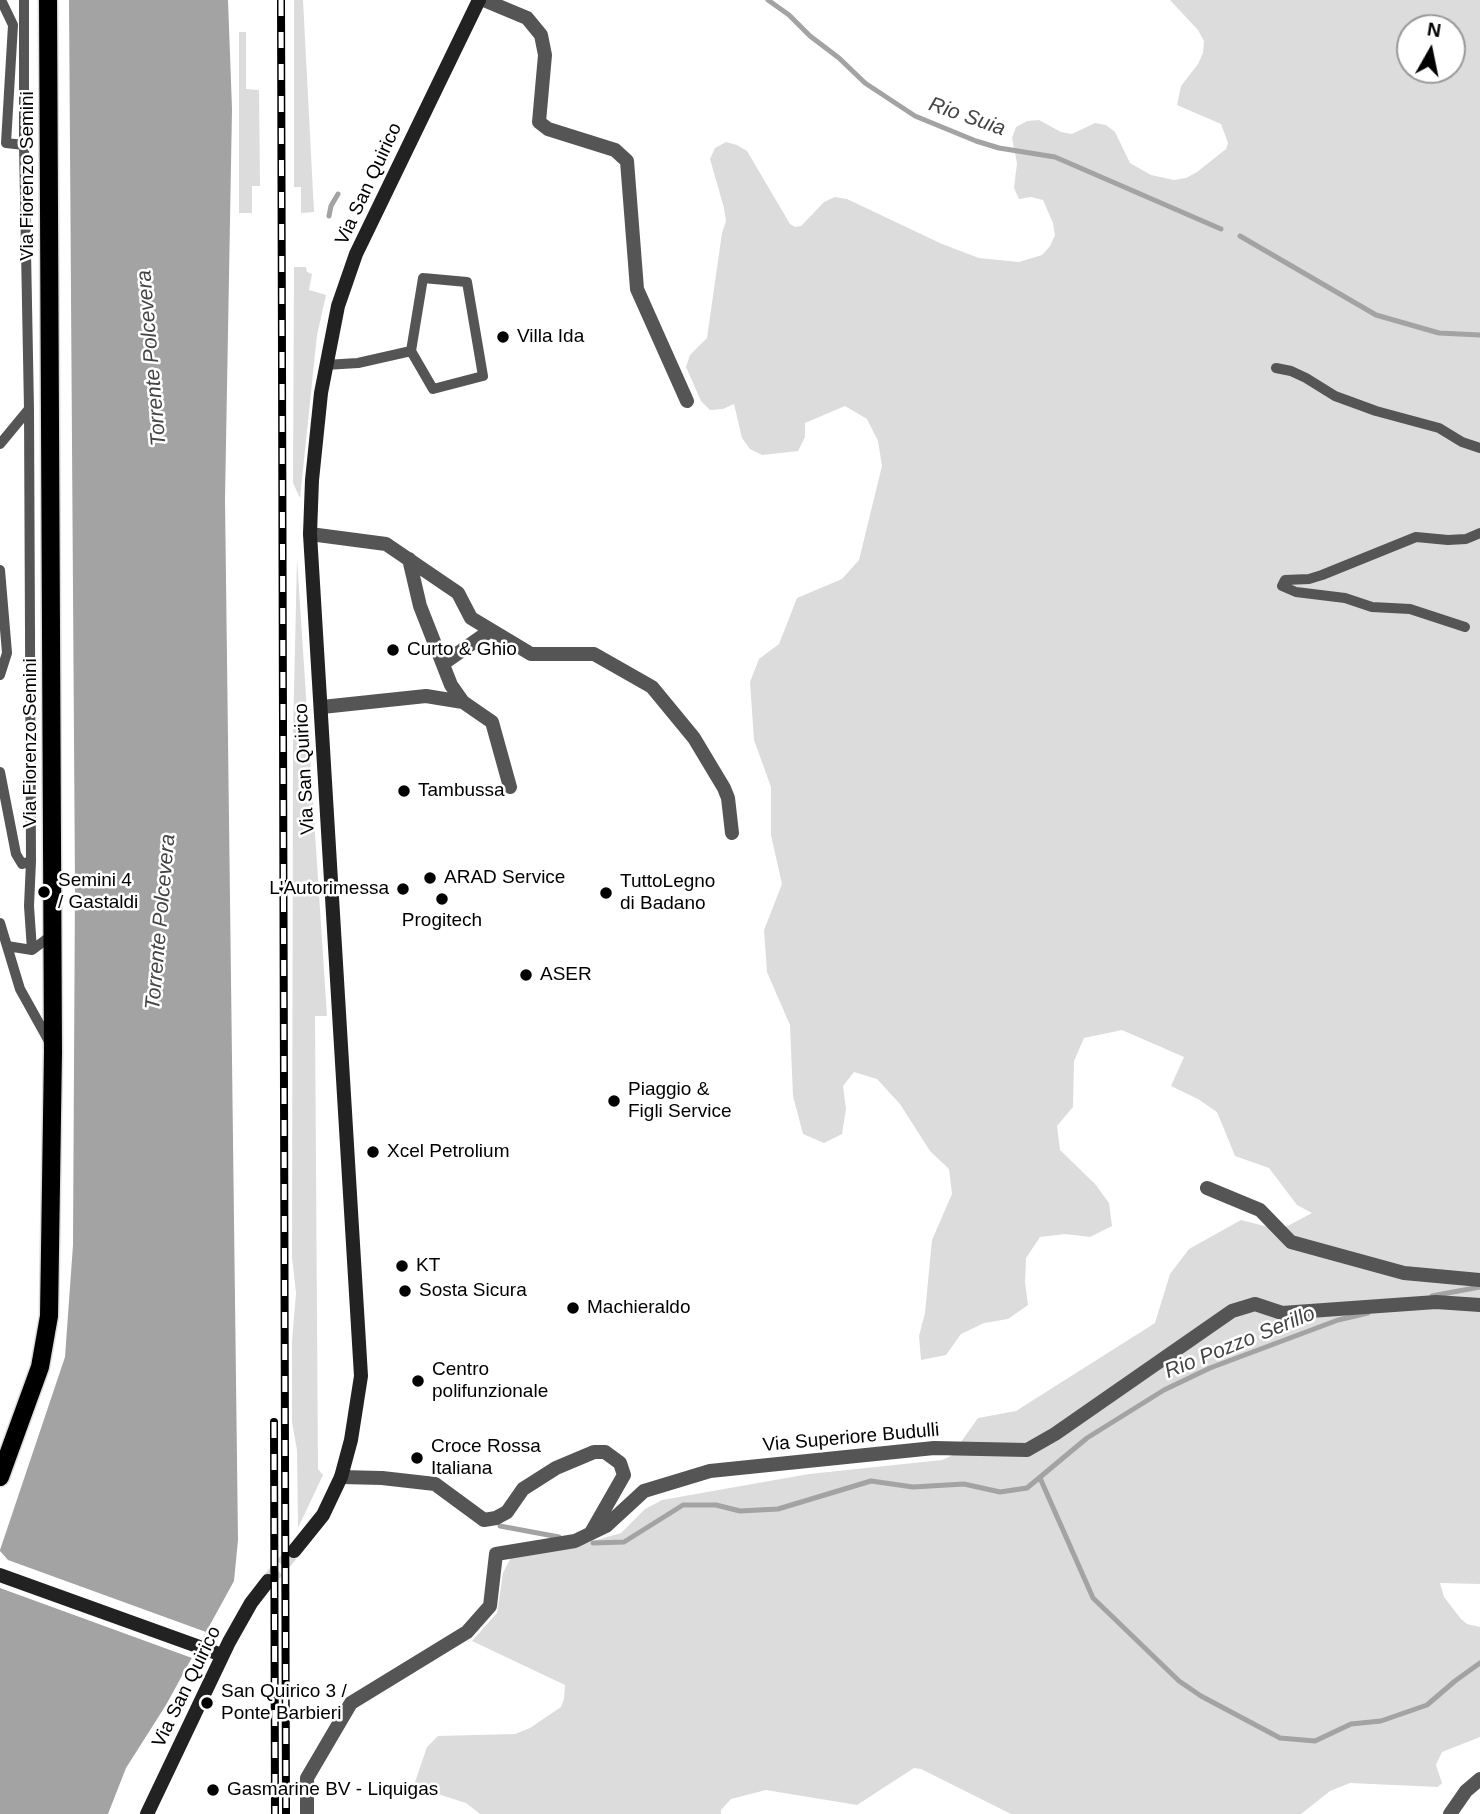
<!DOCTYPE html>
<html>
<head>
<meta charset="utf-8">
<style>
  body { margin:0 }
  #map { position:relative; width:1480px; height:1814px; overflow:hidden; background:#fff; font-family:Arial,sans-serif }
  canvas { display:block }
  .north { position:absolute; left:1396px; top:14px; width:70px; height:70px; box-sizing:border-box; background:#fff; border:2px solid #999; border-radius:50%; rotate:9deg; font-size:19px; font-weight:700; line-height:28px; text-align:center; color:#000 }
  .north::after { content:''; display:block; margin:auto; width:24px; height:32px; background:#000; clip-path:polygon(50% 0,100% 100%,50% 72%,0 100%) }
</style>
</head>
<body>
<div id="map">
<canvas width="1480" height="1814"></canvas>
<div class="north">N</div>
</div>
<script>
const g = document.querySelector('canvas').getContext('2d');
g.lineJoin = 'round';
function fillPath(path, color) { g.fillStyle = color; g.fill(path, 'evenodd'); }
const poly = rows => new Path2D(rows.map(r => 'M' + r).join(''));
function trace(path, color, width, dash) { g.strokeStyle = color; g.lineWidth = width; g.lineCap = dash ? 'butt' : 'round'; g.setLineDash(dash || []); g.stroke(path); }
function write(font, color, halo, rows, align = 'center') {
  g.font = font + ' Arial,sans-serif'; g.lineWidth = 5; g.setLineDash([]); g.textBaseline = 'middle'; g.strokeStyle = halo; g.fillStyle = color; for (const [text, x, y, turn = 0] of rows) {
    g.save(); g.translate(x, y); g.rotate((+turn || 0) * Math.PI / 180); g.textAlign = isNaN(turn) ? turn : align; if (halo) g.strokeText(text, 0, 0); g.fillText(text, 0, 0); g.restore();
  }
}
const green = poly([
  [294,0,303,0,314,212,301,213,301,187,294,187],
  [1170,0,1480,0,1480,1584,1440,1583,1444,1597,1461,1619,1467,1624,1480,1627,1480,1737,1442,1752,1436,1765,1442,1783,1438,1787,1350,1783,1330,1791,1301,1814,1011,1814,921,1769,914,1768,857,1805,766,1790,731,1799,721,1810,721,1814,480,1814,466,1803,416,1787,415,1782,427,1747,438,1736,515,1734,530,1728,561,1707,564,1699,565,1685,472,1641,497,1613,503,1573,511,1557,569,1548,621,1533,645,1509,662,1500,809,1474,942,1460,951,1456,978,1418,1016,1411,1155,1323,1170,1274,1189,1249,1241,1220,1280,1230,1312,1213,1297,1205,1269,1168,1235,1156,1217,1112,1198,1099,1171,1086,1184,1057,1122,1030,1084,1038,1074,1061,1073,1107,1057,1126,1060,1150,1095,1184,1109,1203,1112,1226,1090,1237,1065,1234,1040,1237,1026,1258,1025,1282,1028,1305,1008,1319,984,1323,961,1334,946,1355,921,1360,919,1336,925,1313,932,1240,952,1194,949,1169,930,1151,900,1104,877,1079,854,1072,843,1086,846,1109,842,1134,824,1143,803,1134,793,1096,790,1025,767,972,764,930,782,884,771,835,771,787,754,740,750,682,759,659,779,644,797,598,842,579,859,560,882,466,878,441,867,419,845,406,805,423,805,437,798,451,762,455,750,449,742,438,734,404,723,409,710,410,701,401,686,367,690,355,707,338,722,233,726,221,724,208,710,159,715,148,726,142,737,145,747,151,790,224,795,227,801,226,824,202,835,197,847,199,942,244,979,258,1019,262,1042,255,1050,246,1055,235,1053,223,1043,200,1031,197,1019,199,1014,188,1017,163,1012,138,1016,127,1027,121,1039,120,1061,132,1072,134,1095,123,1106,125,1115,132,1130,163,1151,175,1174,180,1186,178,1197,172,1226,149,1228,143,1221,124,1177,105,1181,86,1198,64,1203,53,1204,41,1198,30],
  [1410,28,1452,28,1452,70,1410,70],
  [239,32,246,32,246,89,259,90,260,186,252,186,252,213,239,213],
  [294,267,306,267,307,272,312,274,309,290,326,295,317,335,300,498,293,483],
  [297,559,327,1016,315,1016,318,1469,323,1475,298,1528,297,1450,292,1422,292,1341,296,1293,292,1257,293,735]
]);
const water = poly([
  [69,0,228,0,232,109,225,499,238,1540,234,1581,166,1705,126,1768,108,1814,0,1814,0,1550,65,1357,73,1245,75,886]
]);
const pier = poly([
  [0,1551,8,1560,206,1632,192,1658,0,1588]
]);
const stream = poly([
  [768,0,789,15,810,36,839,58,865,83,915,116,976,141,999,148,1055,157,1221,229],
  [329,216,331,206,338,194],
  [1240,236,1376,315,1439,333,1480,335],
  [1432,1296,1480,1287],
  [1040,1478,1093,1598,1179,1681,1201,1696,1280,1738,1315,1741,1351,1724,1381,1721,1427,1705,1455,1681,1480,1663],
  [500,1526,559,1537],
  [593,1543,624,1542,683,1505,716,1505,740,1511,778,1509,871,1481,913,1487,964,1484,1000,1492,1027,1488,1087,1438,1164,1390,1210,1368,1338,1320,1368,1313]
]);
const secondaryTunnel = poly([
  [268,1581,294,1551]
]);
const lane = poly([
  [1,0,13,25,6,143,24,145,24,0],
  [24,145,29,409,31,861,29,906,32,950],
  [423,278,467,282,483,376,433,389,411,351,423,278],
  [325,365,358,363,411,351],
  [1276,368,1291,371,1306,378,1335,396,1376,411,1439,428,1462,442,1480,448],
  [0,444,29,409],
  [0,570,7,653,0,675],
  [1465,627,1410,609,1372,607,1345,598,1296,592,1282,586,1285,580,1309,579,1322,575,1416,537,1448,540,1466,539,1480,533],
  [0,772,16,854,22,864,31,861],
  [0,923,20,989,50,1043],
  [7,946,32,950,52,935]
]);
const street = poly([
  [484,0,527,18,541,35,545,55,539,122,548,129,615,150,627,161,637,289,687,401],
  [310,534,386,544,458,593,471,618,531,654,594,654,652,687,694,738,724,788,728,798,732,833],
  [409,559,420,606,451,685,463,702,492,722,510,787],
  [444,663,491,630],
  [322,707,426,696,463,702],
  [1207,1188,1260,1210,1291,1242,1404,1273,1480,1280],
  [341,1477,382,1478,435,1484,484,1520,496,1518,507,1512,523,1489,556,1468,594,1452,605,1452,620,1463,624,1475,592,1531],
  [307,1814,307,1778,351,1703,467,1632,490,1606,496,1554,575,1541,606,1526,644,1491,710,1471,934,1448,1027,1450,1055,1434,1232,1311,1255,1304,1282,1313,1436,1302,1480,1305],
  [1450,1814,1466,1791,1480,1779]
]);
const secondary = poly([
  [294,1551,323,1515,341,1477,351,1440,361,1376,310,534,312,480,321,393,338,306,356,254,479,0],
  [0,1575,222,1655],
  [147,1814,229,1642,251,1603,268,1581]
]);
const primary = poly([
  [0,1477,40,1367,49,1316,53,1051,48,0]
]);
const rail = poly([
  [281,0,286,1814],
  [274,1422,275,1814]
]);
const markers = [
  [503,337,7,"#000"],
  [393,650,7,"#000"],
  [404,791,7,"#000"],
  [430,878,7,"#000"],
  [403,889,7,"#000"],
  [44,892,7,"#000"],
  [606,893,7,"#000"],
  [442,899,7,"#000"],
  [526,975,7,"#000"],
  [614,1101,7,"#000"],
  [373,1152,7,"#000"],
  [402,1266,7,"#000"],
  [405,1291,7,"#000"],
  [573,1308,7,"#000"],
  [418,1381,7,"#000"],
  [417,1458,7,"#000"],
  [207,1703,7,"#000"],
  [213,1790,7,"#000"]
];
const streetNames = [
  ["Via Fiorenzo Semini",28,176,-90],
  ["Via San Quirico",369,184,-65],
  ["Via Fiorenzo Semini",31,743,-90],
  ["Via San Quirico",305,769,-93],
  ["Via Superiore Budulli",851,1438,-5],
  ["Via San Quirico",187,1687,-64]
];
const poiNames = [
  ["Villa Ida",517,337],
  ["Curto & Ghio",407,650],
  ["Tambussa",418,791],
  ["ARAD Service",444,878],
  ["Semini 4",58,881],
  ["/ Gastaldi",58,903],
  ["TuttoLegno",620,882],
  ["di Badano",620,904],
  ["L'Autorimessa",389,889,"right"],
  ["Progitech",442,921,"center"],
  ["ASER",540,975],
  ["Piaggio &",628,1090],
  ["Figli Service",628,1112],
  ["Xcel Petrolium",387,1152],
  ["KT",416,1266],
  ["Sosta Sicura",419,1291],
  ["Machieraldo",587,1308],
  ["Centro",432,1370],
  ["polifunzionale",432,1392],
  ["Croce Rossa",431,1447],
  ["Italiana",431,1469],
  ["San Quirico 3 /",221,1692],
  ["Ponte Barbieri",221,1714],
  ["Gasmarine BV - Liquigas",227,1790]
];
const waterNames = [
  ["Rio Suia",967,117,19],
  ["Torrente Polcevera",152,358,-95],
  ["Torrente Polcevera",161,922,-85],
  ["Rio Pozzo Serillo",1240,1343,-22]
];
fillPath(green, '#dcdcdc');
fillPath(water, '#a3a3a3');
fillPath(pier, '#fff');
trace(stream, '#a3a3a3', 5);
trace(secondaryTunnel, '#d9d9d9', 14, [14, 7]);
trace(primary, '#dbdbdb', 21);
trace(lane, '#555', 10);
trace(street, '#555', 14);
trace(secondary, '#222', 14);
trace(primary, '#000', 18);
trace(rail, '#000', 8);
trace(rail, '#fff', 5, [16]);
for (const [x, y, r, color] of markers) { const dot = new Path2D(); dot.arc(x, y, r, 0, 2 * Math.PI); g.fillStyle = color; g.fill(dot); trace(dot, '#fff', 2.5); }
write('19px', '#000', '#fff', streetNames);
write('19px', '#000', '#fff', poiNames, 'left');
write('italic 21px', '#444', '#fff', waterNames);
</script>
</body>
</html>
